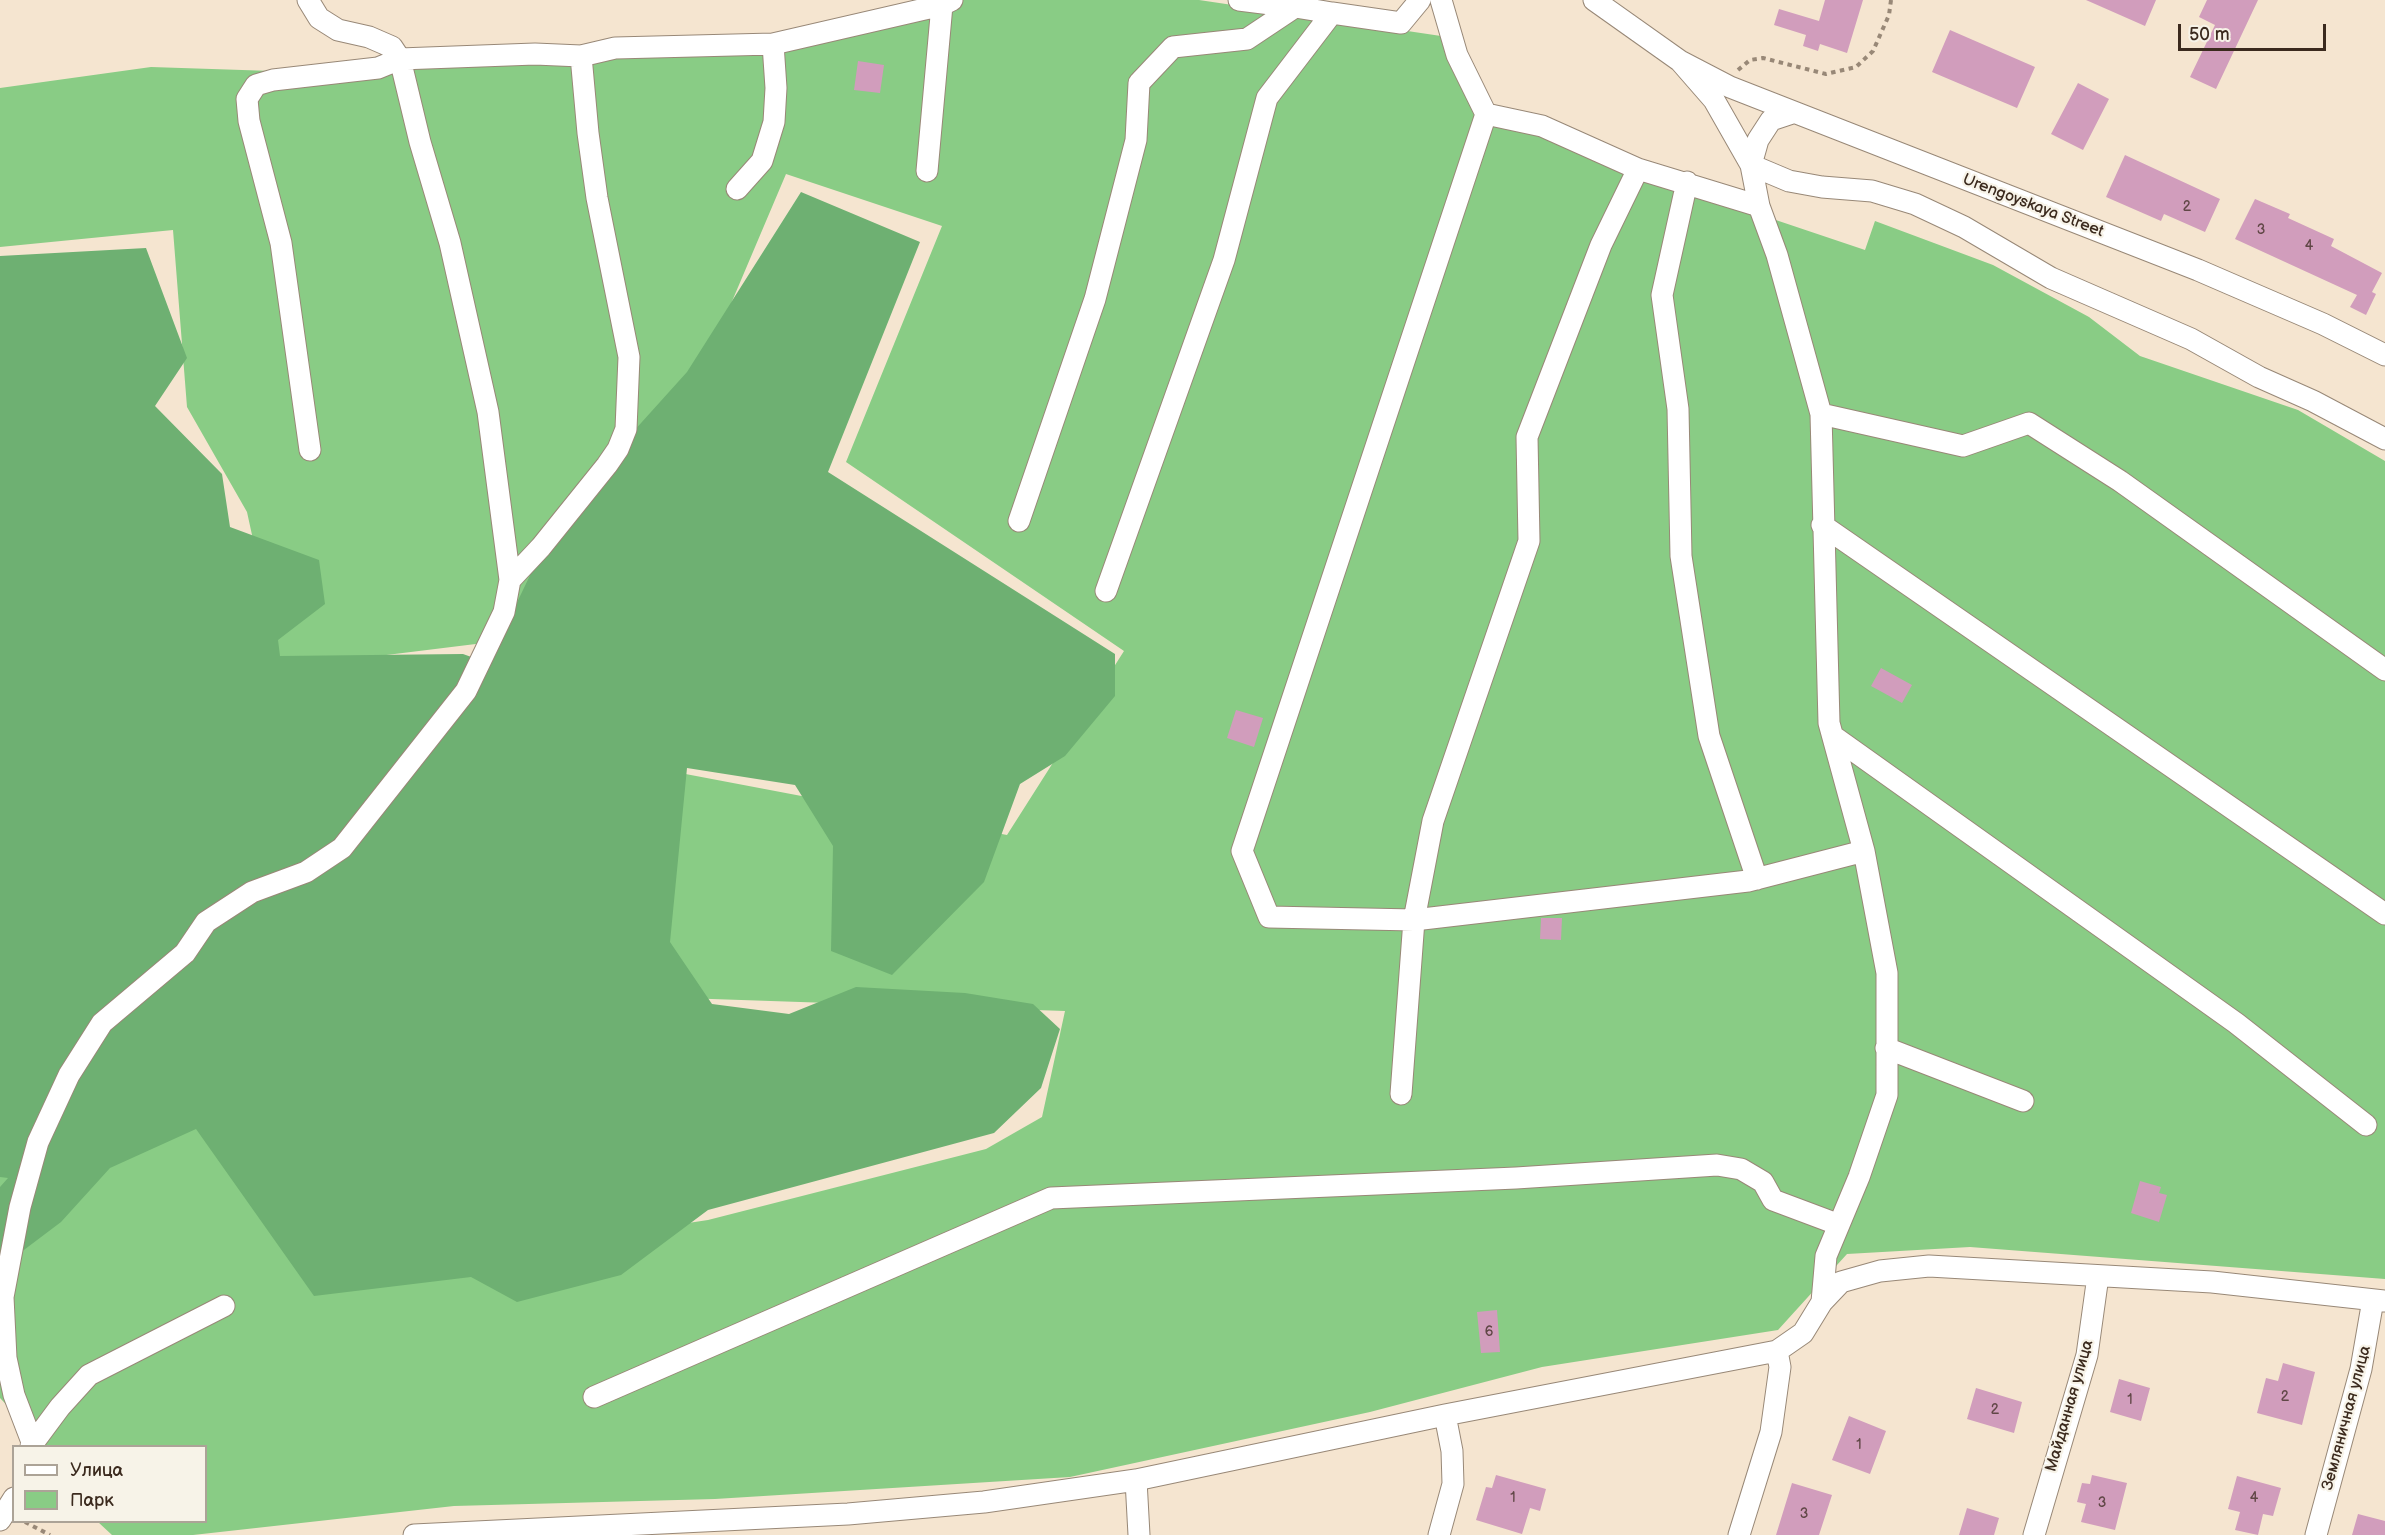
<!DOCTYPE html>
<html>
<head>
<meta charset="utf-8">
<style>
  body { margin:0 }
  #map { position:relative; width:2385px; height:1535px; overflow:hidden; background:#f5e5d0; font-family:"Balsamiq Sans",sans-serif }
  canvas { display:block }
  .legend { position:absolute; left:12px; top:1445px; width:195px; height:78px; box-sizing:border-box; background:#f7f3e8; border:2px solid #aca397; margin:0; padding:8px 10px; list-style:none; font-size:18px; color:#3b2a1e }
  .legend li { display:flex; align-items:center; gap:12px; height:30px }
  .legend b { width:30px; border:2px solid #aca397 }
  .scale { position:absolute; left:2178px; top:24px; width:148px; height:27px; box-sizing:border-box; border:3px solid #3b2a1e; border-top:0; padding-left:8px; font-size:18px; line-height:21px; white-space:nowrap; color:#3b2a1e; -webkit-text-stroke:4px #f7f3e8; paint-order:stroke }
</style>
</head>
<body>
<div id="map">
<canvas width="2385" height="1535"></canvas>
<ul class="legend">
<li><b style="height:8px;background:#fff"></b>Улица</li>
<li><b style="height:16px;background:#89cc85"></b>Парк</li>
</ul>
<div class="scale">50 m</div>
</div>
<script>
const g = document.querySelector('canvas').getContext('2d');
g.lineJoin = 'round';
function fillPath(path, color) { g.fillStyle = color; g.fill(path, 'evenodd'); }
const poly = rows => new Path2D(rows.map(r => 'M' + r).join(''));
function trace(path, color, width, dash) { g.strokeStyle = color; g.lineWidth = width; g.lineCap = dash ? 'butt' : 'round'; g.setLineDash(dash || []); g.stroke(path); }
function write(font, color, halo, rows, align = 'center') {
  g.font = font + ' "Balsamiq Sans",sans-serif'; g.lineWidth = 4.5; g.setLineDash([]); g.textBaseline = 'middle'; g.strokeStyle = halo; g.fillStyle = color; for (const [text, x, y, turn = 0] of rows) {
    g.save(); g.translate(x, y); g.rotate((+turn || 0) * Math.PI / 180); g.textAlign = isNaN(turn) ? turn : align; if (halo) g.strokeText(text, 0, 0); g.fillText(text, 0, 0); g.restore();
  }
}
const green = poly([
  [961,0,1199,0,1441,36,1472,110,1549,125,1749,211,1865,250,1875,221,1993,265,2089,317,2140,356,2298,410,2385,461,2385,1279,1970,1247,1847,1254,1778,1330,1542,1367,1370,1412,1070,1477,715,1499,454,1506,193,1535,112,1535,98,1522,206,1522,206,1446,45,1446,0,1398,0,1165,203,1109,324,1278,708,1220,986,1149,1042,1117,1065,1011,653,997,675,772,1007,835,1124,651,846,462,942,226,786,174,691,398,500,641,281,668,247,512,187,407,173,230,0,247,0,88,151,67,394,75,412,65,615,54,769,52]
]);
const forest = poly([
  [801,192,920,242,828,472,1115,654,1115,696,1065,756,1020,784,984,882,892,975,831,951,833,846,795,785,687,768,670,942,712,1004,789,1014,856,987,965,993,1033,1004,1060,1029,1041,1088,994,1133,708,1210,621,1275,517,1302,471,1277,314,1296,196,1129,110,1168,61,1222,4,1265,0,1264,0,1187,8,1178,0,1177,0,256,146,248,187,358,155,406,222,474,230,527,319,560,325,604,278,640,280,656,463,654,488,663,534,567,550,524,687,372]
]);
const building = poly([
  [1825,0,1863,0,1847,53,1820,44,1818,51,1803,46,1806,35,1774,25,1779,9,1819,21],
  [2086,0,2156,0,2145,26],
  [2207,0,2258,0,2216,89,2190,77,2215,25,2199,17],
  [1950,30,2035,67,2017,108,1932,72],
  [858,61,884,65,880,93,854,90],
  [2078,83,2109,99,2083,150,2051,134],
  [2125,155,2220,199,2205,232,2164,214,2161,221,2106,197],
  [2255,199,2290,214,2288,218,2334,239,2331,246,2382,273,2372,292,2376,294,2366,315,2350,307,2357,295,2235,239],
  [1881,668,1912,685,1902,703,1871,686],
  [1236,710,1263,718,1254,747,1227,738],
  [1541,918,1562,918,1561,940,1540,939],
  [2140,1181,2161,1187,2159,1193,2167,1195,2159,1222,2131,1213],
  [1497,1310,1500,1352,1481,1353,1477,1312],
  [2283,1363,2315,1372,2302,1425,2257,1413,2266,1378,2278,1381],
  [2119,1379,2150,1388,2141,1421,2110,1412],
  [1976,1388,2022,1402,2014,1433,1967,1419],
  [1849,1416,1886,1431,1870,1474,1832,1460],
  [1496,1475,1546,1489,1540,1511,1530,1508,1522,1534,1476,1520,1486,1487,1492,1488],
  [2092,1475,2127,1483,2115,1530,2081,1522,2086,1504,2077,1502,2082,1483,2090,1484],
  [2237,1476,2281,1488,2273,1516,2263,1514,2258,1535,2235,1530,2240,1512,2228,1509],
  [1792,1483,1832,1495,1819,1535,1776,1535],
  [1967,1508,1999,1518,1994,1535,1959,1535],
  [2358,1514,2385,1521,2385,1535,2352,1535]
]);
const path = poly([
  [1738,70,1750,60,1763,58,1826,74,1856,67,1873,51,1889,15,1891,0],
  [25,1522,50,1535]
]);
const minor = poly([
  [308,0,319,18,338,30,369,37,392,47,400,59,378,68,273,80,256,85,247,99,249,121,281,243,310,450],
  [1239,0,1295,7],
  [1441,0,1457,55,1486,114,1542,126,1638,169,1759,206],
  [1594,0,1680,61,1730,87,2198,270,2323,324,2385,355],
  [1680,61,1714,100,1751,165,1759,206,1777,255,1821,414,1829,723,1864,851,1887,973,1887,1095,1859,1177,1826,1256,1822,1302],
  [1792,113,1771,120,1758,140,1751,165,1789,181,1822,187,1872,191,1915,204,1964,227,2051,278,2191,339,2259,377,2313,401,2385,439],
  [1486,114,1242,851,1269,917,1414,920,1433,821,1529,541,1527,437,1601,245,1638,169],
  [927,171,942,5,952,0],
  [1687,182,1662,295,1678,409,1681,556,1709,736,1757,879],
  [737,189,762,161,774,122,776,88,773,44,942,5],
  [1821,414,1963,446,2029,423,2120,481,2385,670],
  [1019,521,1095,299,1136,140,1139,83,1173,47,1247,39,1295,7,1332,13],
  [1822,525,2385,914],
  [510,580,541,547,607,465,618,449,626,429,629,357,597,198,588,133,581,56,615,48,773,44],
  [1106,591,1224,260,1267,98,1332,13,1401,23,1420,0],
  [1833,736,2236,1023,2366,1125],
  [1886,1048,2023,1101],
  [1401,1094,1414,920,1748,881,1864,851],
  [594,1397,1051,1198,1516,1178,1717,1165,1741,1169,1763,1182,1773,1200,1837,1224],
  [32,1442,14,1395,6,1358,3,1297,20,1207,38,1142,69,1075,102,1023,185,953,206,922,252,892,306,872,342,848,466,691,504,612,510,580,488,412,450,243,420,142,400,59,535,54,581,56],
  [31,1446,60,1407,89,1375,224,1306],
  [1136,1480,1139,1535],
  [0,1520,14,1498],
  [414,1535,848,1514,984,1502,1136,1480,1445,1415,1777,1351,1803,1333,1822,1302,1841,1282,1880,1271,1929,1266,2212,1282,2385,1301],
  [1439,1535,1453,1484,1452,1451,1445,1415],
  [1739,1535,1771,1432,1780,1367,1777,1351],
  [2034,1535,2087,1355,2098,1276],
  [2316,1535,2361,1369,2373,1300]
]);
const numberNames = [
  ["2",2187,207],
  ["3",2261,230],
  ["4",2309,246],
  ["6",1489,1332],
  ["2",2285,1397],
  ["1",2130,1400],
  ["2",1995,1410],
  ["1",1859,1445],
  ["1",1513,1498],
  ["4",2254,1498],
  ["3",2102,1503],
  ["3",1804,1514]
];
const streetNames = [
  ["Urengoyskaya Street",2033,206,21],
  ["Майданная улица",2070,1406,-74],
  ["Земляничная улица",2347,1418,-75]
];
fillPath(green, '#89cc85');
fillPath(forest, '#6eb072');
fillPath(building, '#d19dbc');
trace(minor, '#988877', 23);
trace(path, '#988877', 4, [4.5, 4.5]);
trace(minor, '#fff', 21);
write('14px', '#604746', null, numberNames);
write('16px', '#3b2a1e', '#f7f3e8', streetNames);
</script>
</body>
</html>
